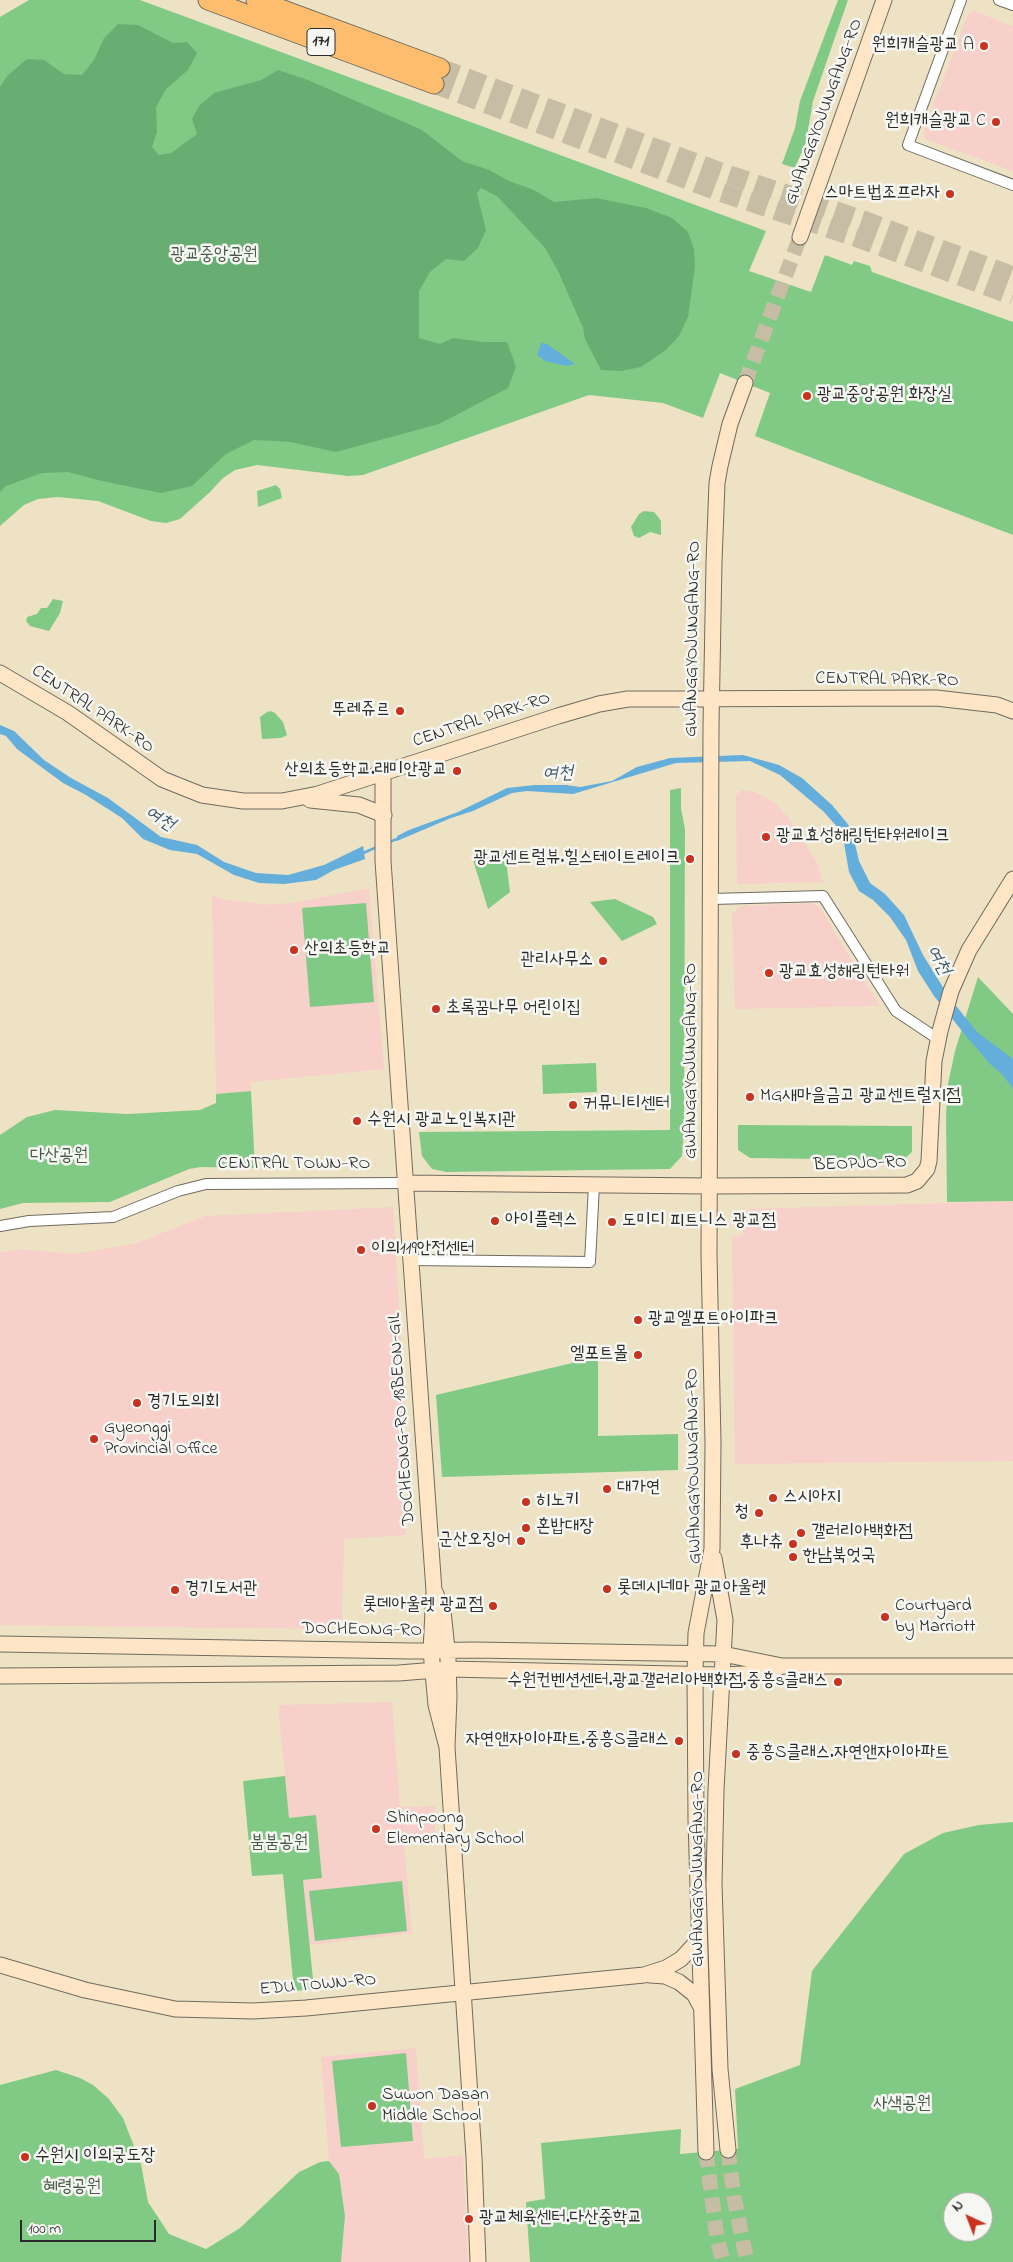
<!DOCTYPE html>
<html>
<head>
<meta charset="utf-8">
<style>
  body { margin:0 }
  #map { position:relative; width:1013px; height:2262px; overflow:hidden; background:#eee2c4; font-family:"Indie Flower",sans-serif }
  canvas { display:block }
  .north { position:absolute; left:943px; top:2192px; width:50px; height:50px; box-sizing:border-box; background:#f6f6f2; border:1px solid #a5a5a2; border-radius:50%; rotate:317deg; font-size:14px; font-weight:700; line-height:20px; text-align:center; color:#2b2b2b }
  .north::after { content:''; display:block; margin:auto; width:18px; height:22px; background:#c8321e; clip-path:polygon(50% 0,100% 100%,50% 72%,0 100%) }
  .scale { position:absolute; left:20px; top:2220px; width:136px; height:22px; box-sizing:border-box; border:2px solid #2b2b2b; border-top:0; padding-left:6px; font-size:15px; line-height:18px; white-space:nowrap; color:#2b2b2b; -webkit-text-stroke:4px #f6f6f2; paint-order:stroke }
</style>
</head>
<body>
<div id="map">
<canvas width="1013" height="2262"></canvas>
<div class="north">N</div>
<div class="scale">100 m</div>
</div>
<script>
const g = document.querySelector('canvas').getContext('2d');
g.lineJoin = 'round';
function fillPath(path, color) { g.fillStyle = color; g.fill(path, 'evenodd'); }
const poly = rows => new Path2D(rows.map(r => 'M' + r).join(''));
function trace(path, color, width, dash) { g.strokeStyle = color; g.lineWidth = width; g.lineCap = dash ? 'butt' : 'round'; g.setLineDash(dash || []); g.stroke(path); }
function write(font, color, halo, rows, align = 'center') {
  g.font = font + ' "Indie Flower","Poor Story",sans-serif'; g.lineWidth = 5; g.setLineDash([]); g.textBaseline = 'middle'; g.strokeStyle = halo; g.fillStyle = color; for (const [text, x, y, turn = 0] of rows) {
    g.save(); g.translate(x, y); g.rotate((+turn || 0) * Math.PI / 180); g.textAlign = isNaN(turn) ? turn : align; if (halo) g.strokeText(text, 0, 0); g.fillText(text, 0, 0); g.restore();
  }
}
const built = poly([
  [974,11,1013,26,1013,171,925,139,923,133,968,14],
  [742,790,755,792,774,802,788,817,817,862,823,882,737,884,736,795],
  [369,888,384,1069,251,1082,251,1091,216,1094,212,896,226,900,272,905,303,901],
  [812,903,820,908,880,1006,735,1009,732,914,740,906],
  [1013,1201,1013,1461,735,1464,732,1236,743,1235,743,1214,749,1209],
  [393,1207,406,1421,401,1435,406,1535,344,1539,342,1621,317,1629,0,1625,0,1252,21,1249,75,1254,137,1243,205,1216],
  [392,1702,400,1807,435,1806,435,1839,404,1842,412,1933,309,1945,303,1880,322,1878,316,1816,289,1818,278,1705],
  [416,2048,424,2159,463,2155,468,2262,341,2262,345,2216,339,2174,329,2161,321,2057]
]);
const green = poly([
  [29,0,140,0,766,231,749,271,811,292,825,255,852,265,854,261,870,266,872,272,1013,322,1013,535,755,436,770,393,720,373,703,418,663,403,589,395,363,475,348,476,257,465,235,470,222,479,210,492,180,519,166,523,151,521,98,501,58,497,38,499,24,505,0,526,0,17],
  [838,0,848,0,813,101,806,142,795,168,782,164,795,128,800,101],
  [276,485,280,489,282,498,258,507,257,491],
  [644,511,654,512,658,517,661,521,661,535,650,532,639,538,634,536,631,527,639,514],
  [53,599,63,601,60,613,49,631,30,626,26,621,27,617,37,614,41,608,47,608],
  [271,711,275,713,283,722,287,735,281,738,262,739,260,717,267,712],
  [681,788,681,808,685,829,684,1130,682,1156,670,1169,446,1172,432,1169,422,1156,419,1132,670,1130,670,790],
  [505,852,510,892,488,909,473,860],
  [615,899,653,917,657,924,622,941,590,902],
  [366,903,374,1002,310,1007,302,908],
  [978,977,1013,1014,1013,1201,947,1202,946,1115,948,1084,955,1051],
  [596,1063,597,1092,543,1094,542,1065],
  [251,1091,255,1168,201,1167,189,1169,110,1202,23,1203,0,1209,0,1135,27,1117,55,1110,128,1114,200,1110,216,1103,216,1094],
  [738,1125,912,1126,912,1152,903,1160,750,1158,738,1150],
  [598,1357,598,1436,678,1434,678,1470,442,1477,436,1395],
  [285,1776,289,1818,316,1815,322,1878,303,1880,314,1989,294,1991,283,1874,252,1876,243,1781],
  [1013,1822,1013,2262,530,2262,526,2202,545,2199,541,2143,681,2129,680,2154,738,2149,735,2089,800,2065,812,1971,904,1854,943,1833,979,1825],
  [953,2202,983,2202,983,2232,953,2232],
  [402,1881,407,1931,315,1941,309,1891],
  [406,2053,413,2141,341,2147,332,2061],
  [56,2070,80,2078,93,2085,108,2098,123,2118,141,2164,148,2202,169,2234,206,2249,240,2228,299,2172,320,2162,329,2161,339,2174,345,2216,341,2262,0,2262,0,2085]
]);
const forest = poly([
  [118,24,138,25,173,43,187,42,197,53,188,70,166,89,156,107,157,132,152,147,159,155,171,153,197,134,192,119,199,106,214,93,261,80,278,70,308,80,422,130,462,161,489,170,509,181,534,190,554,202,596,198,646,208,672,218,688,232,694,249,695,267,688,317,679,336,666,350,641,367,621,371,601,370,585,339,583,328,558,271,545,248,498,197,481,188,477,193,486,230,478,248,464,261,446,259,430,272,419,291,419,338,440,344,453,338,484,342,507,342,516,367,508,388,439,424,336,452,290,442,254,440,226,454,192,486,161,493,102,481,68,472,42,473,6,486,0,492,0,87,7,76,27,59,44,60,64,74,82,75,94,60,104,38]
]);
const water = poly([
  [541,343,547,344,575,364,566,366,545,361,537,355],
  [0,725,14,731,44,760,71,778,108,798,161,837,197,845,224,862,256,873,288,875,324,865,363,846,365,859,334,870,316,880,284,884,259,883,234,875,197,854,170,850,143,839,122,818,86,795,63,783,17,749,6,736,0,734],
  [743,755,779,765,802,778,832,805,847,823,852,831,859,861,870,883,885,894,904,915,923,955,949,997,977,1032,1013,1059,1013,1089,1002,1074,990,1064,966,1036,934,996,918,971,906,940,890,917,873,900,859,891,849,872,844,843,839,829,823,811,780,775,750,761,676,763,573,794,527,791,512,793,473,811,451,818,397,841,397,836,409,830,458,812,507,788,535,785,566,785,580,787,612,781,637,767,670,758]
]);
const stream = poly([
  [389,842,400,838],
  [361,854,377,847]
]);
const secondaryTunnel = poly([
  [745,383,800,237],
  [728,2150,734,2197,747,2262],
  [706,2152,717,2238,723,2262]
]);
const highwayTunnel = poly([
  [440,68,718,171,863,220,1013,276],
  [434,84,714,190,855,237,1013,296]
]);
const street = poly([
  [961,0,908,145,1013,185],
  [999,0,1013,5],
  [712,899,823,896,896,1011,938,1039],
  [0,1226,29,1221,113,1217,178,1191,206,1184,404,1183],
  [410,1260,590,1262,594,1185]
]);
const secondary = poly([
  [800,237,884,0],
  [0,673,68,713,162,779,202,795,243,801,282,801,318,794,558,716,599,704,628,699,936,698,997,705,1013,711],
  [383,773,383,861,434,1591,431,1651,436,1705,447,1747],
  [310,800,359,805,384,815],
  [404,1183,710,1186,907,1185,917,1181,927,1169,929,1161,934,1061,940,1031,951,991,969,950,1013,879],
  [714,1558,725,1620,716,1790,714,1884,720,2069,728,2150],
  [435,1592,443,1611,448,1659,449,1697,447,1747,474,2157,478,2262],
  [0,1644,412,1651,473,1650,723,1654,782,1666,1013,1666],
  [0,1676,399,1673,448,1669,722,1675,767,1673,782,1666],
  [0,1965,85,1990,175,2009,253,2011,306,2008,644,1975,666,1968,681,1959,694,1945,698,1933],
  [650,1975,665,1976,679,1982,694,1994,701,2007],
  [706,2152,696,1820,695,1675,696,1633,712,1549,713,1442,709,1255,711,726,714,562,717,483,720,466,730,424,745,383]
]);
const highway = poly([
  [208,0,434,84],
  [256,0,440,68]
]);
const markers = [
  [984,46,5,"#c8321e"],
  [996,122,5,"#c8321e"],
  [950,194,5,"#c8321e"],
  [807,396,5,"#c8321e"],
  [400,711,5,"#c8321e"],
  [457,771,5,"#c8321e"],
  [766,837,5,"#c8321e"],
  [690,859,5,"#c8321e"],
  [294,950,5,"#c8321e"],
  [603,961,5,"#c8321e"],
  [769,973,5,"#c8321e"],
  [436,1009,5,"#c8321e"],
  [750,1097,5,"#c8321e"],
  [573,1105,5,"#c8321e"],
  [357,1121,5,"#c8321e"],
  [495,1221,5,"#c8321e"],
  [612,1222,5,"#c8321e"],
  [361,1250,5,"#c8321e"],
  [638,1320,5,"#c8321e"],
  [638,1355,5,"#c8321e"],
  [137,1403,5,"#c8321e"],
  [94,1439,5,"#c8321e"],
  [607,1489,5,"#c8321e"],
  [773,1498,5,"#c8321e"],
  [526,1502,5,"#c8321e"],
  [759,1513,5,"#c8321e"],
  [526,1528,5,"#c8321e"],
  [801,1533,5,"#c8321e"],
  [521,1541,5,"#c8321e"],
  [793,1544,5,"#c8321e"],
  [793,1557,5,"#c8321e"],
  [607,1589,5,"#c8321e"],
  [175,1590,5,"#c8321e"],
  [493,1606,5,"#c8321e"],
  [885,1617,5,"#c8321e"],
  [838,1682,5,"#c8321e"],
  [679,1741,5,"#c8321e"],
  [736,1754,5,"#c8321e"],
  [376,1829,5,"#c8321e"],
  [372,2106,5,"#c8321e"],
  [25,2157,5,"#c8321e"],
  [469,2219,5,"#c8321e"]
];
const shields = [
  [321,42,28]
];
const shieldNames = [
  ["171",321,42]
];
const poiNames = [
  ["원희캐슬광교 A",974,46,"right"],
  ["원희캐슬광교 C",986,122,"right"],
  ["스마트법조프라자",940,194,"right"],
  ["광교중앙공원 화장실",817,396],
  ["뚜레쥬르",390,711,"right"],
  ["산의초등학교.래미안광교",447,771,"right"],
  ["광교효성해링턴타워레이크",776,837],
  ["광교센트럴뷰.힐스테이트레이크",680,859,"right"],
  ["산의초등학교",304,950],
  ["관리사무소",593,961,"right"],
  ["광교효성해링턴타워",779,973],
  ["초록꿈나무 어린이집",446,1009],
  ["MG새마을금고 광교센트럴지점",760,1097],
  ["커뮤니티센터",583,1105],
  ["수원시 광교노인복지관",367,1121],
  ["아이플렉스",505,1221],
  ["도미디 피트니스 광교점",622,1222],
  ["이의119안전센터",371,1250],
  ["광교엘포트아이파크",648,1320],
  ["엘포트몰",628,1355,"right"],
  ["경기도의회",147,1403],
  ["Gyeonggi",104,1429],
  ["Provincial Office",104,1450],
  ["대가연",617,1489],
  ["스시아지",783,1498],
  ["히노키",536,1502],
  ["청",749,1513,"right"],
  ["혼밥대장",536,1528],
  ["갤러리아백화점",811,1533],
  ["군산오징어",511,1541,"right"],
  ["후나츄",783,1544,"right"],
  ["한남북엇국",803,1557],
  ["롯데시네마 광교아울렛",617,1589],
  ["경기도서관",185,1590],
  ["롯데아울렛 광교점",483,1606,"right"],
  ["Courtyard",895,1607],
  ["by Marriott",895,1628],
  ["수원컨벤션센터.광교갤러리아백화점.중흥s클래스",828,1682,"right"],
  ["자연앤자이아파트.중흥S클래스",669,1741,"right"],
  ["중흥S클래스.자연앤자이아파트",746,1754],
  ["Shinpoong",386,1819],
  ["Elementary School",386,1840],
  ["Suwon Dasan",382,2096],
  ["Middle School",382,2117],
  ["수원시 이의궁도장",35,2157],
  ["광교체육센터.다산중학교",479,2219]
];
const streetNames = [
  ["GWANGGYOJUNGANG-RO",825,112,-70],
  ["GWANGGYOJUNGANG-RO",694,639,-89],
  ["CENTRAL PARK-RO",887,681,1],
  ["CENTRAL PARK-RO",92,710,34],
  ["CENTRAL PARK-RO",482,721,-18],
  ["GWANGGYOJUNGANG-RO",692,1061,-90],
  ["CENTRAL TOWN-RO",294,1165],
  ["BEOPJO-RO",860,1165,-2],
  ["DOCHEONG-RO 18BEON-GIL",403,1419,-94],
  ["GWANGGYOJUNGANG-RO",695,1466,-91],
  ["DOCHEONG-RO",362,1631,1],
  ["GWANGGYOJUNGANG-RO",699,1869,-90],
  ["EDU TOWN-RO",318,1986,-5]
];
const parkNames = [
  ["광교중앙공원",214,256],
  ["다산공원",59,1157],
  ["붐붐공원",279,1844],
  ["사색공원",902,2105],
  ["혜령공원",72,2188]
];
const waterNames = [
  ["여천",558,775,-2],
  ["여천",159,820,31],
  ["여천",937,961,60]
];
fillPath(built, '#f7d0ca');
fillPath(green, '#81ca86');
fillPath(forest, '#68ae73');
fillPath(water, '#64aedc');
trace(stream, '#64aedc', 2.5);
trace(secondaryTunnel, '#c7bda5', 15, [15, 8]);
trace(highwayTunnel, '#c7bda5', 19, [19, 9]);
trace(street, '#6f6b61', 12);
trace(secondary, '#6f6b61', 17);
trace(highway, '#6f6b61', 21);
trace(street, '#fff', 10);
trace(secondary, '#fee5c5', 15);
trace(highway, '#fcbd6f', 19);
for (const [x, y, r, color] of markers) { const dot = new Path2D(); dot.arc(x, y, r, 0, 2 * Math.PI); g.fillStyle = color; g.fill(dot); trace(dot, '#f6f6f2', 2); }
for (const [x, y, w] of shields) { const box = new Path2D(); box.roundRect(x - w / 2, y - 13.5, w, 27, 4); g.fillStyle = '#f6f6f2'; g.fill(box); trace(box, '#2b2b2b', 1); }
write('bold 16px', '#2b2b2b', null, shieldNames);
write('18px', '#2b2b2b', '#f6f6f2', poiNames, 'left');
write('18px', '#2b2b2b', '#f6f6f2', streetNames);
write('18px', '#455b46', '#f6f6f2', parkNames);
write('italic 19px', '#3f5969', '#f6f6f2', waterNames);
</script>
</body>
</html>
